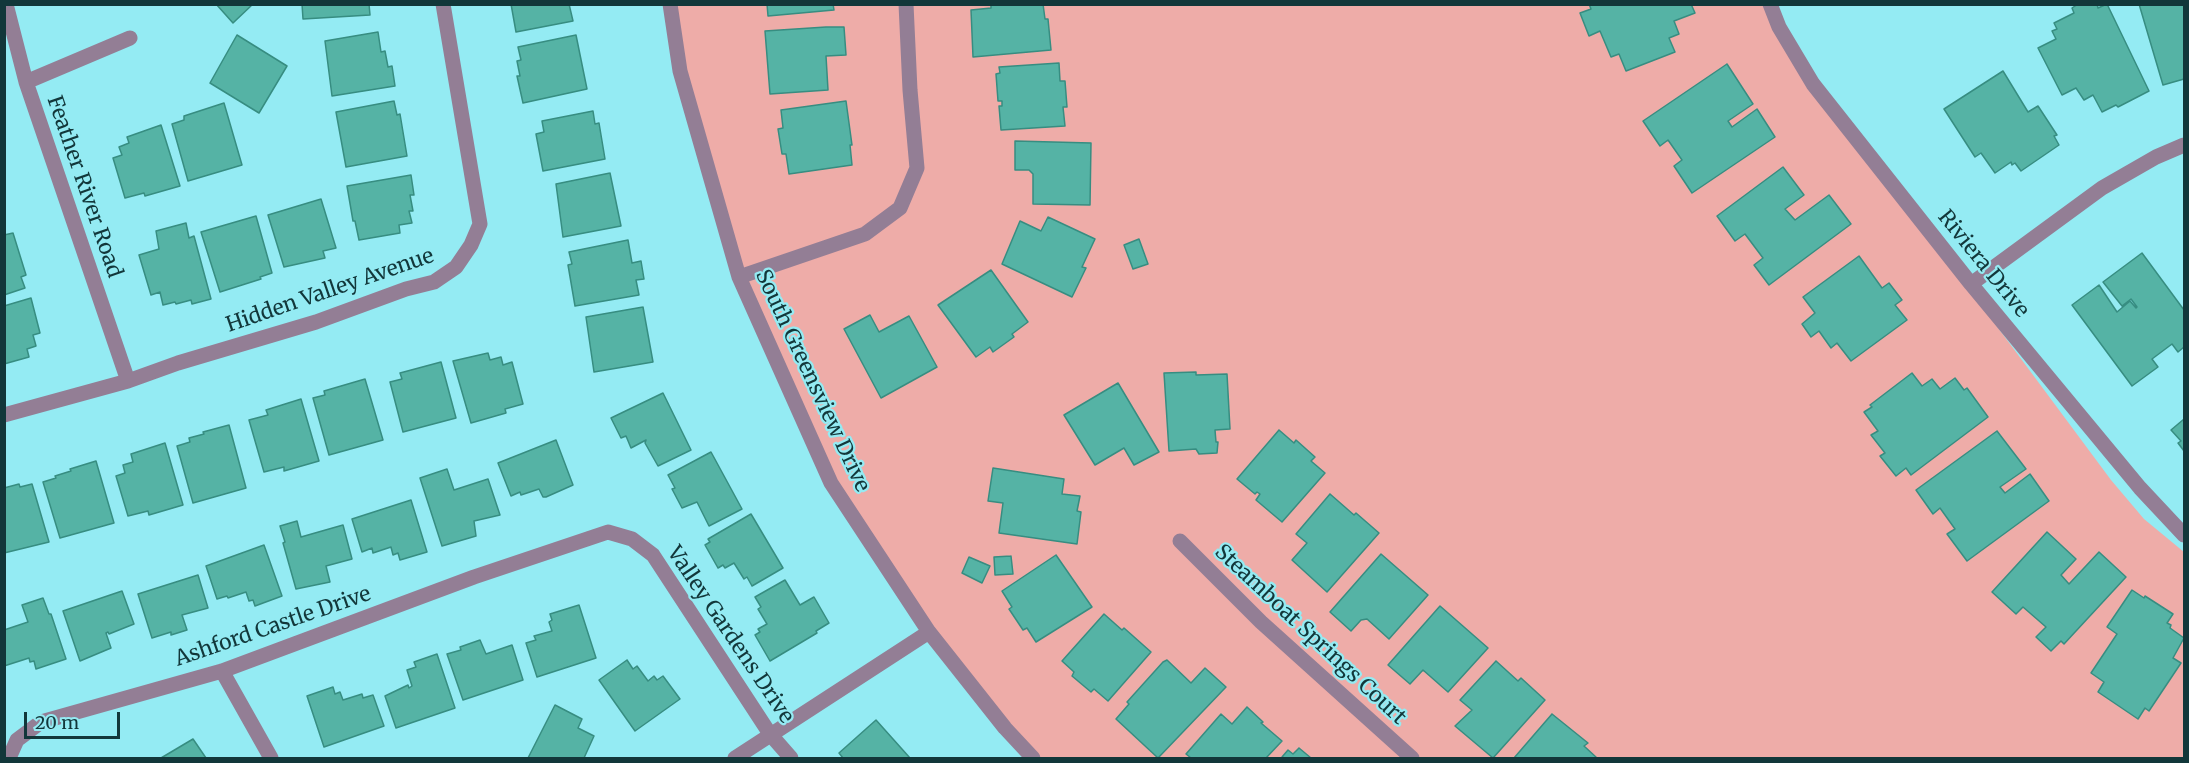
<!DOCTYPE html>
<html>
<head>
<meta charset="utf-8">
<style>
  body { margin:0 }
  #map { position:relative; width:2189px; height:763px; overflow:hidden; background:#94ebf3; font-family:Merriweather,serif }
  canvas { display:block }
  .frame { position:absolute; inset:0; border:6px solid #12373a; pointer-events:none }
  .scale { position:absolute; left:24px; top:712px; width:96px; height:27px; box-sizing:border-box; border:3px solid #12373a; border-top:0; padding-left:8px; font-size:18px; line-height:21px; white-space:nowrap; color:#12373a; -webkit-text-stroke:4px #94ebf3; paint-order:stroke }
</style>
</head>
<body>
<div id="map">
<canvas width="2189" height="763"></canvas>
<div class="frame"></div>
<div class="scale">20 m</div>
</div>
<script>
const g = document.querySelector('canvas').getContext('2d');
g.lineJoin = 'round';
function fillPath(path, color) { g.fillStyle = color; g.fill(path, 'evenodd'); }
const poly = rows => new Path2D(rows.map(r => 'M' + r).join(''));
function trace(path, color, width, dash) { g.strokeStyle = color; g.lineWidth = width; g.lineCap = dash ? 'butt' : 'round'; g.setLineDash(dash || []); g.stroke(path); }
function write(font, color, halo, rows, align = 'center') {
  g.font = font + ' Merriweather,serif'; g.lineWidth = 4.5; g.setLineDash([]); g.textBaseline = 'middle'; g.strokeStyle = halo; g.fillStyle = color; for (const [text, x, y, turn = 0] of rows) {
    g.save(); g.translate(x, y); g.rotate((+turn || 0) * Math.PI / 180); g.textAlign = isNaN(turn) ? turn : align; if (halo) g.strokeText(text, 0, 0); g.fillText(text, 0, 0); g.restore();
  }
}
const green = poly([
  [668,5,1769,5,1857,138,2111,480,2144,519,2184,552,2184,758,1032,758,1007,731,833,483,740,279]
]);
const building = poly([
  [216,4,253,4,233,23,216,4],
  [302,4,369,4,370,15,303,19,302,4],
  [511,4,569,4,573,21,516,32,511,4],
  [767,4,833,4,834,10,768,16,767,4],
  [991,4,1043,4,1045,19,1048,19,1051,50,973,57,971,10,991,8,991,4],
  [1589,4,1691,4,1695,13,1674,21,1679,34,1669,38,1675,52,1626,71,1619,54,1611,57,1600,31,1589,36,1580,13,1591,9,1589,4],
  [2078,4,2097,4,2098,8,2107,4,2149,91,2118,107,2116,105,2102,112,2093,95,2084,100,2076,88,2062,95,2038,48,2056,39,2052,31,2057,29,2054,23,2074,13,2072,8,2078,4],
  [2139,4,2184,4,2184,79,2163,85,2139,4],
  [826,27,844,27,846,55,826,56,828,90,770,94,765,31,826,27],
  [378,32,381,52,385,51,388,67,392,66,395,86,332,96,325,41,378,32],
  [237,35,287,66,259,113,210,83,237,35],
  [576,35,587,89,523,103,517,76,520,76,517,61,521,60,518,47,576,35],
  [1059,63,1060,81,1065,81,1067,107,1063,107,1065,126,1001,130,999,106,1002,106,1002,101,998,101,996,74,1000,73,999,67,1059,63],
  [1727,64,1753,104,1728,121,1732,127,1757,109,1775,137,1692,193,1674,166,1682,160,1668,140,1660,146,1643,121,1727,64],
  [2003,71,2028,112,2038,106,2057,135,2054,136,2059,145,2021,171,2015,163,2012,165,2011,162,1995,173,1981,153,1975,157,1944,109,2003,71],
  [394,101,397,115,400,114,407,156,346,167,336,112,394,101],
  [846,101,852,145,850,145,852,165,789,174,786,154,782,154,778,129,783,128,781,110,846,101],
  [224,103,242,165,188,181,172,124,184,120,184,116,224,103],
  [593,111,595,124,599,123,605,159,543,171,536,134,544,132,542,121,593,111],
  [161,125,180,186,145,196,144,193,125,198,113,158,122,155,119,147,129,143,127,137,161,125],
  [1015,141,1091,143,1090,205,1033,204,1033,174,1029,170,1015,170,1015,141],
  [1783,167,1804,195,1785,209,1795,220,1829,195,1851,224,1769,285,1754,265,1763,258,1745,234,1735,241,1717,216,1783,167],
  [610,173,621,226,563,237,556,184,610,173],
  [411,175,414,195,410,195,413,211,409,211,412,223,399,225,400,233,359,240,355,221,353,221,347,186,411,175],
  [321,199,336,248,323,251,325,258,284,267,268,215,321,199],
  [256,216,272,273,260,277,261,279,220,292,201,232,256,216],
  [1048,217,1095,239,1082,267,1086,268,1072,297,1002,264,1020,221,1041,231,1048,217],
  [186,223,189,238,194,236,211,299,192,304,191,300,176,304,175,302,163,305,160,292,151,295,139,255,159,249,156,231,186,223],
  [13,233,26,275,21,277,25,288,4,295,4,235,13,233],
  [1139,239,1148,264,1133,269,1124,245,1139,239],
  [628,240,632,263,641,261,644,279,636,280,639,295,575,306,568,265,572,264,569,252,628,240],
  [2142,253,2184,310,2184,347,2178,352,2172,344,2152,359,2158,367,2132,386,2072,305,2099,285,2117,312,2130,301,2136,308,2137,307,2131,299,2122,306,2103,282,2142,253],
  [1859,256,1882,288,1889,283,1902,300,1895,305,1907,320,1851,361,1837,343,1831,348,1819,331,1811,337,1802,324,1815,313,1803,297,1859,256],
  [991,270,1028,322,1012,334,1014,337,993,352,990,347,976,357,938,305,991,270],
  [31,298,40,333,33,335,36,346,27,349,29,357,4,364,4,306,31,298],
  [643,307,653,362,594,372,586,317,643,307],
  [870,315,879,332,909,316,937,367,881,398,844,329,870,315],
  [488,353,490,360,501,357,503,365,512,362,523,404,505,409,506,413,471,423,453,361,488,353],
  [441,362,456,418,403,432,390,382,402,379,400,373,441,362],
  [1196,372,1196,375,1227,374,1230,429,1215,430,1216,442,1218,442,1217,453,1199,454,1196,449,1169,451,1164,373,1196,372],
  [1912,373,1922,386,1932,379,1940,389,1955,378,1964,390,1967,388,1988,417,1911,475,1906,468,1896,476,1880,456,1885,453,1871,435,1878,431,1864,412,1872,407,1870,405,1912,373],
  [365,379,383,440,329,455,313,398,325,395,324,391,365,379],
  [1118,383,1159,452,1134,465,1124,448,1095,465,1064,415,1118,383],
  [663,393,691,450,658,466,645,443,646,440,631,448,626,436,621,438,611,418,663,393],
  [301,399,319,461,284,471,284,467,264,472,249,420,268,415,266,410,301,399],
  [2184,419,2184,451,2178,443,2181,441,2171,430,2184,419],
  [229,425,246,488,193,503,177,446,190,442,189,438,204,434,203,432,229,425],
  [1279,430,1294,443,1296,440,1315,457,1311,461,1325,473,1282,522,1256,500,1260,494,1257,492,1255,494,1237,479,1279,430],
  [1997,431,2026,469,2000,487,2005,493,2030,474,2049,501,1967,561,1947,534,1955,529,1940,508,1933,514,1916,490,1997,431],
  [556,440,573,485,546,497,543,497,539,489,521,495,520,492,511,496,498,463,556,440],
  [165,443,183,505,149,515,148,511,128,516,116,476,125,473,123,465,133,462,131,454,165,443],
  [711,452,742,509,709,526,697,502,682,508,672,489,675,488,668,475,711,452],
  [96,461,114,523,60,538,43,482,56,478,55,476,71,471,70,469,96,461],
  [993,468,1064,479,1062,494,1080,496,1077,511,1081,512,1077,544,999,533,1003,503,988,501,993,468],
  [447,469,454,490,488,479,500,515,474,521,476,536,442,546,420,478,447,469],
  [19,484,20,487,32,484,49,542,4,553,4,488,19,484],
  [1330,494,1354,515,1356,513,1379,533,1327,592,1292,560,1307,543,1296,534,1330,494],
  [411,500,427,552,400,560,398,553,393,555,391,547,373,553,372,548,362,552,352,519,411,500],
  [751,514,783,568,752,586,747,577,744,579,734,563,725,568,723,565,718,568,705,545,710,542,708,539,751,514],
  [297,521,301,537,343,525,352,559,326,566,330,582,296,589,283,543,285,542,280,526,297,521],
  [2047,532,2076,559,2061,575,2069,584,2099,552,2126,577,2064,644,2061,641,2051,651,2036,637,2046,627,2023,607,2016,614,1992,592,2047,532],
  [264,545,282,596,255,606,253,600,249,601,246,592,228,598,227,596,217,599,206,566,264,545],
  [1381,554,1428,595,1389,639,1367,619,1361,620,1351,631,1330,612,1381,554],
  [1056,555,1092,607,1036,642,1027,628,1023,630,1009,609,1012,607,1002,591,1056,555],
  [1011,556,1013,574,995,575,994,557,1011,556],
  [969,557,990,566,982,583,962,573,969,557],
  [198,575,208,608,182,615,187,630,171,635,171,632,152,638,138,594,198,575],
  [785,580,800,605,814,597,829,623,816,631,817,633,770,661,755,635,760,632,758,629,767,624,758,609,761,607,755,597,785,580],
  [2132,590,2144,598,2145,596,2173,614,2167,623,2171,625,2170,628,2184,638,2173,658,2181,663,2149,711,2145,708,2138,719,2098,692,2104,682,2091,673,2117,634,2107,627,2132,590],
  [122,591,134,624,109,634,108,632,106,633,111,648,80,661,63,611,122,591],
  [43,598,49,614,51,614,66,659,36,669,34,661,30,662,29,658,4,666,4,630,28,622,22,605,43,598],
  [579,605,596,658,537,677,526,643,536,640,534,636,552,631,549,622,552,620,550,614,579,605],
  [1440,606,1488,648,1448,692,1423,670,1410,684,1388,665,1440,606],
  [1104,614,1122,630,1124,628,1151,652,1108,701,1094,689,1091,692,1072,676,1074,672,1062,661,1104,614],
  [480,640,486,654,512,645,523,680,463,700,447,654,461,650,460,647,480,640],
  [437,654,455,708,396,728,385,696,408,685,409,688,412,686,407,670,416,667,414,662,437,654],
  [627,660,633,669,637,666,648,681,654,676,657,680,663,676,680,699,635,731,599,680,627,660],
  [1167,660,1191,683,1205,668,1226,687,1158,758,1116,719,1129,704,1127,702,1163,662,1167,660],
  [1496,661,1518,681,1521,678,1545,700,1493,758,1455,726,1472,710,1460,700,1496,661],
  [333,687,335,694,340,692,343,700,362,694,363,698,373,695,384,726,324,747,307,696,333,687],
  [555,705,582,719,578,728,594,736,584,758,528,758,555,705],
  [1247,707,1263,722,1261,723,1282,741,1266,758,1191,758,1186,754,1221,714,1232,724,1247,707],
  [1552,714,1588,743,1584,746,1597,758,1514,758,1552,714],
  [876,720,910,758,843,758,839,753,876,720],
  [193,739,206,758,161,758,193,739],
  [1299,748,1311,758,1284,758,1282,757,1288,750,1293,754,1299,748]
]);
const minor = poly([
  [6,4,26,82,128,381],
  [670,4,680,71,739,277,831,483,929,632,1005,728,1033,758],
  [1770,4,1779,27,1813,84,1971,284,2140,488,2184,535],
  [26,82,130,38],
  [739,277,865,234,900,208,917,168,910,90,906,4],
  [1971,284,2102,188,2156,157,2184,145],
  [4,415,128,381,178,363,316,322,406,289,434,282,456,267,471,245,480,224,443,4],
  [1180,541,1261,622,1412,758],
  [222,671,271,758],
  [9,758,17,740,41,722,222,671,474,577,608,532,632,539,653,555,770,734,791,758],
  [735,758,929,632]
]);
const streetNames = [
  ["Feather River Road",84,187,71],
  ["Riviera Drive",1983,264,51],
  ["Hidden Valley Avenue",330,291,-19],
  ["South Greensview Drive",812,381,65],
  ["Ashford Castle Drive",273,627,-19],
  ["Valley Gardens Drive",730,635,56],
  ["Steamboat Springs Court",1310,635,43]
];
fillPath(green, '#eeaca8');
fillPath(building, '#55b3a5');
trace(building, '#378d81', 1.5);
trace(minor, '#937e95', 15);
write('21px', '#12373a', '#94ebf3', streetNames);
</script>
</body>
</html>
